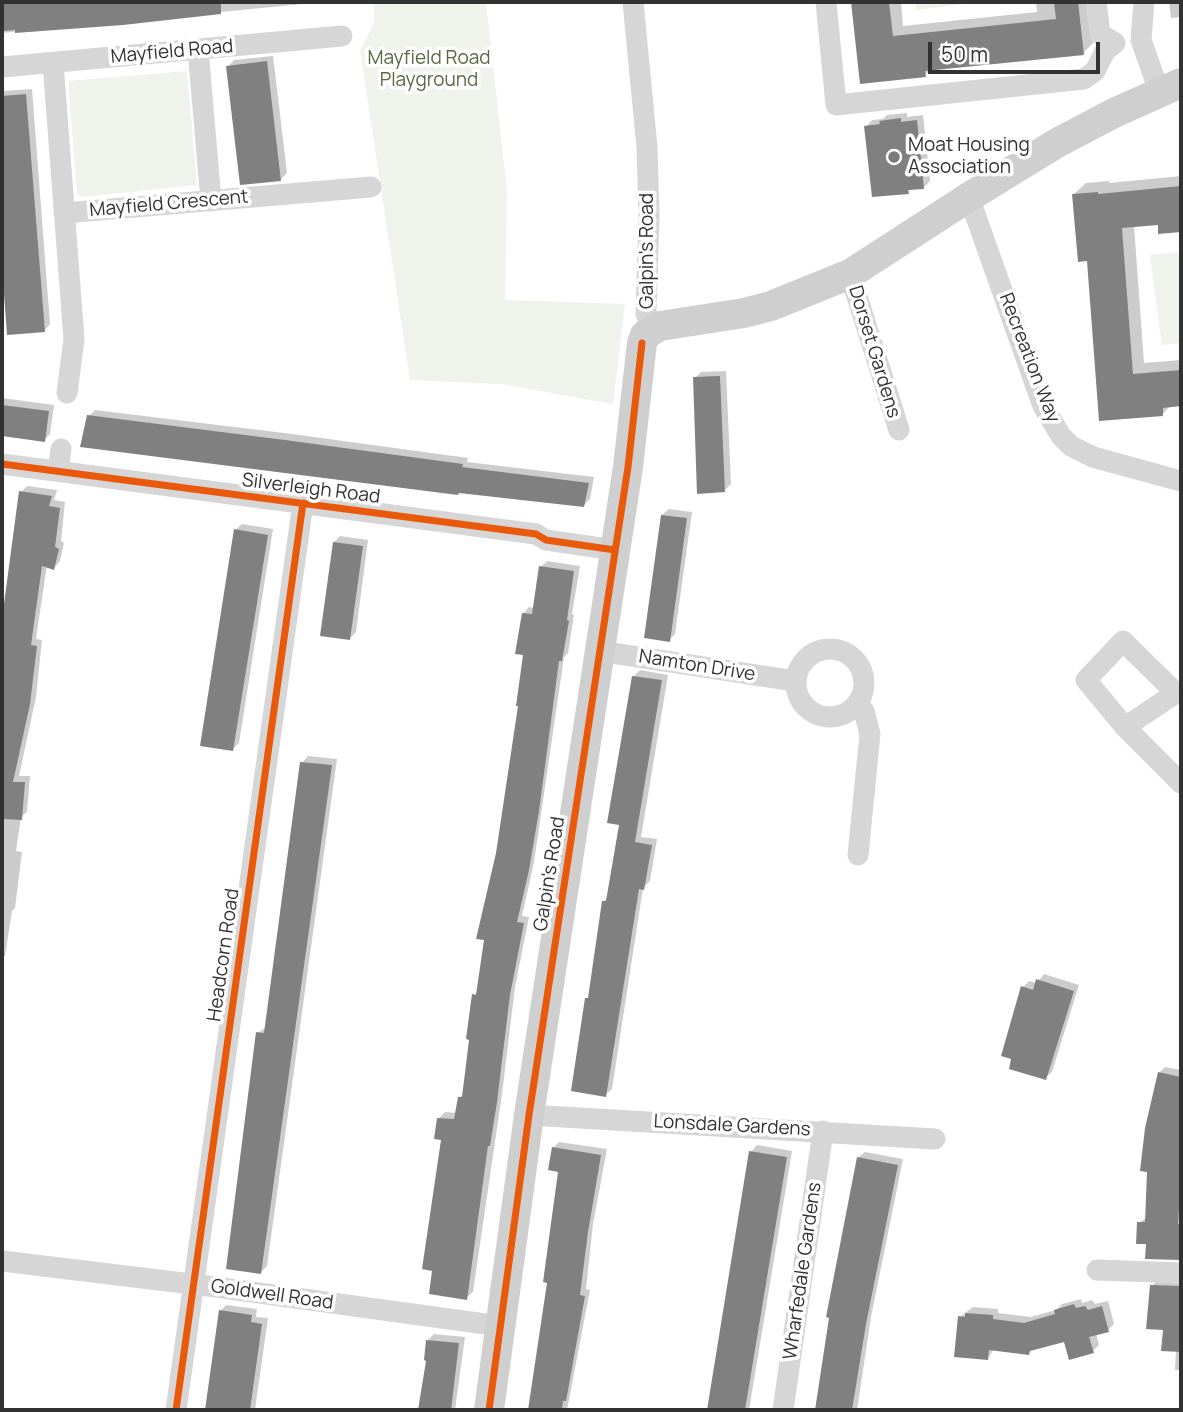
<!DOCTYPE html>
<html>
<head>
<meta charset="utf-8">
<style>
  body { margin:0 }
  #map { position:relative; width:1183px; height:1412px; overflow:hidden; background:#fff; font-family:Manrope,sans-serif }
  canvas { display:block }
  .frame { position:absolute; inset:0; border:4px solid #323232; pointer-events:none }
  .scale { position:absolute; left:928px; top:42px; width:172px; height:32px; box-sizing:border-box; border:4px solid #323232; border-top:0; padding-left:9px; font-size:21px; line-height:24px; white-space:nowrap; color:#323232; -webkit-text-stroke:5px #fff; paint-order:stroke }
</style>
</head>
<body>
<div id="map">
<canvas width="1183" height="1412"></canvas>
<div class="frame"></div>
<div class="scale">50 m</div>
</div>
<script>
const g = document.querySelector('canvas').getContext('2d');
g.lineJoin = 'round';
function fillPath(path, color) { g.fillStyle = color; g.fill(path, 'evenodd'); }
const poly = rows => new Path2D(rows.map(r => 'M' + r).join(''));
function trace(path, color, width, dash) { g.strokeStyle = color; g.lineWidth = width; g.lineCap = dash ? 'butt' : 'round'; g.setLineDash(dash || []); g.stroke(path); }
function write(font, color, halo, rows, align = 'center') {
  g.font = font + ' Manrope,sans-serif'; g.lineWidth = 7; g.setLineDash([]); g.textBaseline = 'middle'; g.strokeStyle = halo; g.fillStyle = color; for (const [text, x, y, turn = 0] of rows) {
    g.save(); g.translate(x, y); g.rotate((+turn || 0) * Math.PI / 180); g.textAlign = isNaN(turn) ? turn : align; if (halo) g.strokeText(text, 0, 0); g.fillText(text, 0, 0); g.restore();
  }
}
const green = poly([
  [374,2,486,2,507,190,505,300,625,304,613,404,501,384,410,380,360,50,374,24],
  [915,2,979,2,916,10],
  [187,71,197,185,83,197,77,194,68,81],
  [1181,252,1181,343,1162,345,1150,255]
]);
const shadow = poly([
  [2,2,324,2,2,33],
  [853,2,901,2,903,26,1037,12,1036,2,1090,2,1094,42,1083,53,931,69,925,75,861,82],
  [1169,2,1181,2,1181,17,1171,18],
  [273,56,287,173,280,180,228,67,234,60],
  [32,89,50,324,44,331,9,333,2,245,2,91],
  [907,113,907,117,923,115,930,181,924,187,912,188,908,192,866,127,872,120,883,119,887,115],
  [1181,120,1181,149,1179,122],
  [1181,176,1181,230,1160,232,1159,223,1134,225,1144,363,1181,360,1181,405,1171,405,1163,414,1101,419,1089,260,1074,194,1086,183,1109,181,1109,183],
  [726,371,731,484,724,491,695,378,701,372],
  [2,398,54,405,50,434,44,440,2,434],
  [95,410,292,434,468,458,467,462,594,477,590,499,584,505,89,416],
  [27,486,57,490,54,500,65,502,61,541,64,543,60,561,54,568,47,565,36,639,42,640,36,697,19,776,30,776,27,812,21,817,16,851,22,852,15,908,12,911,5,956,2,959,2,632,21,492],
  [669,509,692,512,675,634,669,640,662,515],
  [242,524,273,529,239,743,233,749,235,530],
  [340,536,368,540,356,632,349,639,334,542],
  [547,561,580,566,572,614,574,615,568,653,564,657,534,862,522,916,529,917,515,987,502,1094,473,1292,466,1298,438,1119,445,1112,457,1113,459,1098,464,1093,474,995,478,991,520,704,525,654,523,614,529,607,534,608,541,567],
  [640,670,668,675,641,837,657,839,650,881,643,888,612,1089,605,1095,587,999,590,996,604,901,609,897,621,823,634,676],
  [308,756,337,759,267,1266,261,1272,258,1033,266,1027,302,763],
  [1044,974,1079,985,1052,1072,1045,1078,1023,987,1029,981,1037,983],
  [1165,1067,1181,1070,1181,1258,1148,1243,1139,1223,1147,1217,1159,1073],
  [559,1142,607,1149,593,1224,586,1289,590,1290,567,1410,530,1410,549,1281,560,1170,553,1148],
  [757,1145,792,1151,749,1410,708,1410,751,1152],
  [865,1152,903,1159,871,1317,857,1410,817,1410,858,1158],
  [1158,1280,1181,1280,1181,1370,1175,1370,1176,1350,1165,1328,1152,1286],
  [1081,1299,1082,1303,1092,1300,1095,1304,1108,1301,1114,1324,1108,1330,1096,1333,1099,1345,1093,1351,1065,1340,1033,1348,1029,1353,994,1349,988,1358,960,1317,973,1307,998,1309,998,1313,1031,1317,1056,1310,1062,1304],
  [226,1305,257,1309,256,1317,268,1318,255,1410,207,1410,220,1311],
  [434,1334,465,1337,455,1410,420,1410,428,1359,428,1340],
  [1181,1378,1181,1410,1179,1410]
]);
const building = poly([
  [2,2,221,2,221,14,123,25,15,33,15,30,2,31],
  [851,2,889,2,893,36,1056,19,1054,2,1078,2,1084,55,925,71,926,77,860,84],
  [267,61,281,181,240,185,226,66],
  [26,94,45,332,7,335,2,267,2,96],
  [901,118,901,122,917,120,924,189,908,190,909,194,872,197,864,126,880,124,879,121],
  [1181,186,1181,232,1158,234,1158,225,1122,228,1133,374,1181,370,1181,406,1163,408,1163,416,1099,421,1087,261,1078,262,1072,194,1098,192,1098,194],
  [720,376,725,492,697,494,693,377],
  [2,405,49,411,45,442,2,436],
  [87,415,285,440,463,464,462,467,589,483,584,507,459,493,458,495,80,447],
  [19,491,52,496,49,506,60,508,55,547,59,549,54,570,42,566,31,645,37,646,30,704,13,782,25,782,22,820,2,819,2,619],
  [661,515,687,518,670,642,644,638],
  [234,529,268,535,233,751,200,746],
  [333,542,363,546,350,640,320,636],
  [539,566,574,571,567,620,569,621,562,661,559,661,539,811,529,870,517,922,524,923,510,995,497,1102,490,1146,488,1146,467,1300,429,1294,432,1271,422,1269,441,1140,434,1139,437,1118,454,1119,458,1097,462,1097,469,1040,466,1039,472,994,476,995,484,940,476,939,496,853,518,706,516,706,523,655,515,654,522,613,532,614],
  [632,676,662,680,635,842,652,845,644,890,639,889,606,1097,571,1091,585,998,588,998,602,901,606,901,619,825,607,823],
  [300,762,332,765,261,1274,226,1269,256,1032,264,1033],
  [1036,979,1074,991,1046,1080,1009,1069,1011,1059,1001,1056,1021,986,1033,990],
  [1158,1072,1181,1077,1181,1177,1178,1224,1181,1224,1181,1260,1145,1259,1146,1244,1136,1244,1137,1222,1145,1222,1147,1172,1140,1171,1145,1128],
  [552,1147,601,1155,588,1232,580,1295,585,1296,566,1401,563,1401,562,1410,528,1410,547,1283,543,1282,558,1172,548,1170],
  [749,1151,787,1157,745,1410,707,1410],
  [857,1157,898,1165,866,1324,852,1410,815,1410,829,1318,826,1317],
  [1150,1285,1181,1286,1181,1352,1161,1351,1163,1330,1146,1329],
  [1074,1304,1076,1308,1085,1306,1088,1310,1102,1306,1109,1332,1089,1337,1094,1353,1069,1360,1064,1342,1030,1351,1029,1355,989,1350,988,1360,954,1357,958,1316,965,1317,965,1313,993,1315,993,1319,1024,1323,1055,1314,1054,1310],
  [219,1310,252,1315,251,1322,262,1324,250,1410,205,1410],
  [426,1340,459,1343,451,1410,418,1410,426,1361,424,1360]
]);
const street = poly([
  [633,2,647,147,649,216,646,313,651,330],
  [826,2,836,105,1084,79,1095,71,1105,51,1115,43,1100,34,1096,2],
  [1144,2,1141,40,1159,91],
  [198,49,211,201],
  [53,63,74,339,67,393],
  [2,67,342,36],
  [969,197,1043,406,1061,436,1071,446,1093,457,1181,481],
  [64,213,371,187],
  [850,274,899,430],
  [2,464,536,534,546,540,615,550],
  [58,471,61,449],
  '796 683a34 34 0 1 1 68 0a34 34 0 1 1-68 0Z',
  [599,651,795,681],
  [858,704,864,711,870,734,858,855],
  [1125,727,1176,693,1123,641,1086,680,1125,727,1181,783],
  [529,1115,935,1139],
  [2,1261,208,1286,500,1326],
  [1097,1270,1181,1273],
  [176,1410,303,503],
  [783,1410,823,1131]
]);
const secondary = poly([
  [489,1410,529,1115,628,467,642,343,645,335,660,326,744,313,771,306,850,274,969,197,1057,143,1114,113,1181,83]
]);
const cycleway = poly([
  [2,464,536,534,546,540,615,550],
  [176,1410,303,503],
  [489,1410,529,1115,628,467,642,343]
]);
const markers = [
  [894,157,7,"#7a7a7a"]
];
const streetNames = [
  ["Mayfield Road",172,52,-5],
  ["Mayfield Crescent",169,204,-5],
  ["Galpin's Road",648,251,-90],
  ["Dorset Gardens",874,352,73],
  ["Recreation Way",1029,358,69],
  ["Silverleigh Road",311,489,7],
  ["Namton Drive",697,666,9],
  ["Galpin's Road",550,874,-81],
  ["Headcorn Road",224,955,-82],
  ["Lonsdale Gardens",732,1126,3],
  ["Wharfedale Gardens",803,1271,-82],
  ["Goldwell Road",272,1295,8]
];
const parkNames = [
  ["Mayfield Road",429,59],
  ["Playground",429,81]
];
const poiNames = [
  ["Moat Housing",908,146],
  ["Association",908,168]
];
fillPath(green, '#f0f2ec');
fillPath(shadow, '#0003');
fillPath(building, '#808080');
trace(street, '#d6d6d6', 21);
trace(secondary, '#cfcfcf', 30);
trace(cycleway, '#e8590c', 7);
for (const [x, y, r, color] of markers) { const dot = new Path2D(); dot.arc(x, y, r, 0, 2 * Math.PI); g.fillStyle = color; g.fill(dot); trace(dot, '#fff', 2.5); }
write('19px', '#323232', '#fff', streetNames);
write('19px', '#5a6a43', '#fff', parkNames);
write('19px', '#323232', '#fff', poiNames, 'left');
</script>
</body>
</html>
